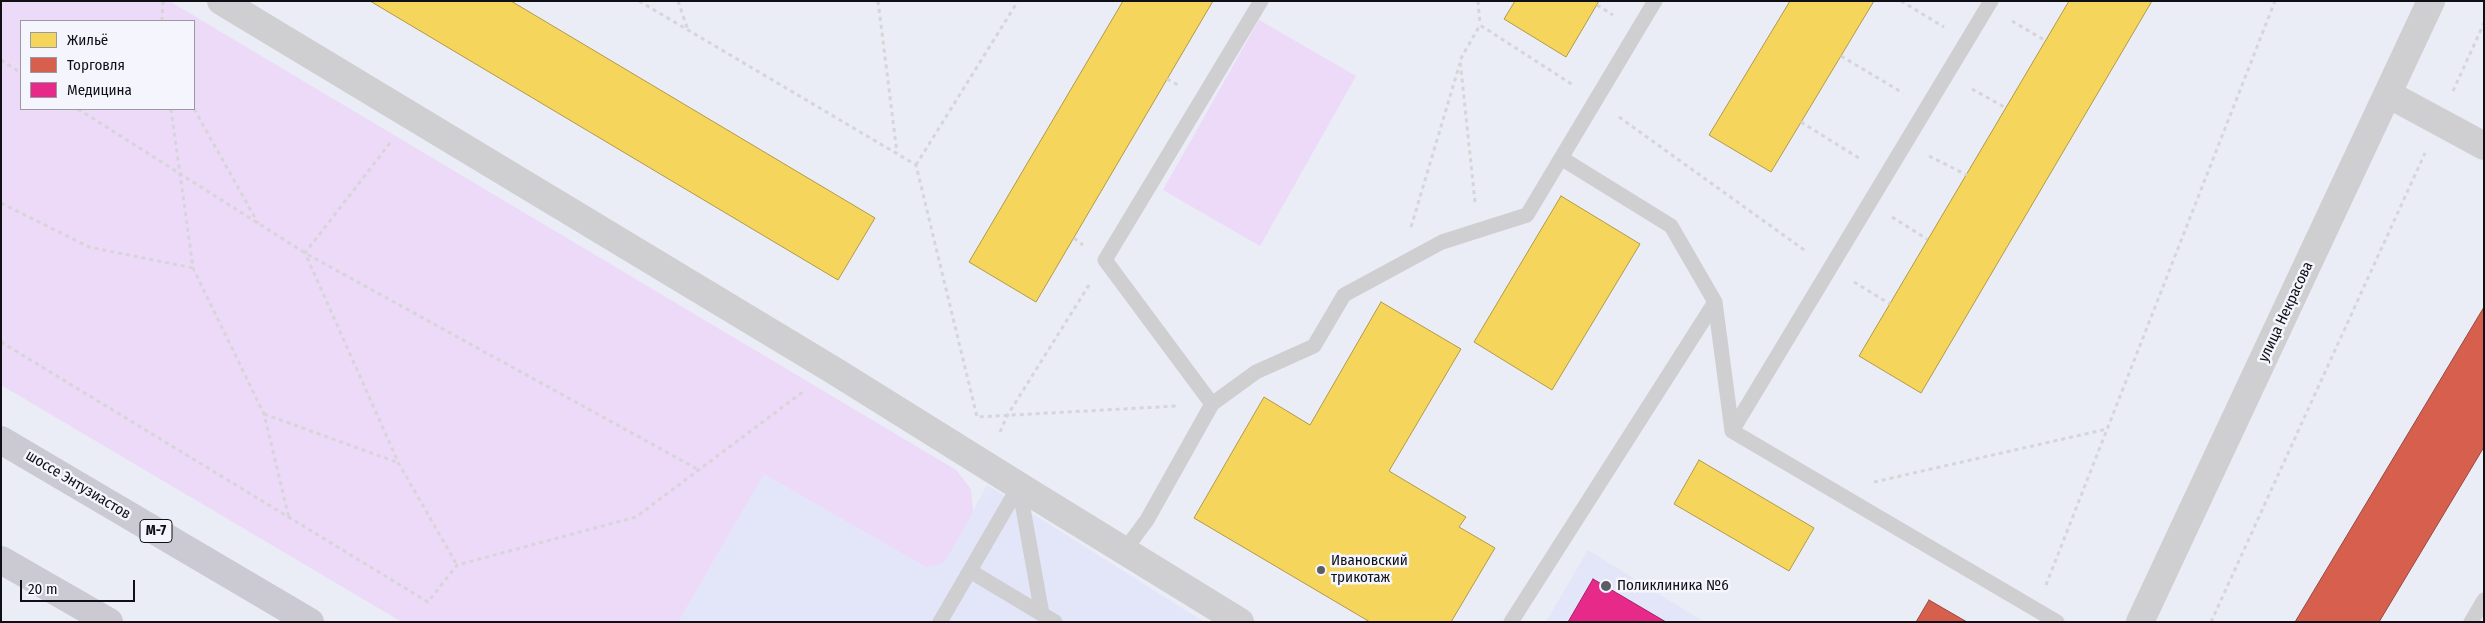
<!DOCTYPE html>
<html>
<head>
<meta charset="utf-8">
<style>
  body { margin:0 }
  #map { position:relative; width:2485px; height:623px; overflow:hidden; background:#eaecf6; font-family:"Fira Sans Condensed",sans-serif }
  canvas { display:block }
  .frame { position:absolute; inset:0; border:2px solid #0f0f15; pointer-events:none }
  .legend { position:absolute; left:20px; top:20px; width:175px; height:90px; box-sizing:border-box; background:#f5f6fd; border:1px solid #999aa0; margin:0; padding:6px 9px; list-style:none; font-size:15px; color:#0f0f15 }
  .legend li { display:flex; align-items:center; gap:10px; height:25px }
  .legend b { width:25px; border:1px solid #999aa0 }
  .scale { position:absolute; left:20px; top:580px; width:115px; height:22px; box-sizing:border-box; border:2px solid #0f0f15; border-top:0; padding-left:6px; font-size:15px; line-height:18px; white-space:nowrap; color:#0f0f15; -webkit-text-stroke:4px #f5f6fd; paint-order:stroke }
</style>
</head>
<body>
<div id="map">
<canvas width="2485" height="623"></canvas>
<div class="frame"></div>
<ul class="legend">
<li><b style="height:14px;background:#f6d55c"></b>Жильё</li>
<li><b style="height:14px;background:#d6604d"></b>Торговля</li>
<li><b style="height:14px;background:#e7298a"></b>Медицина</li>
</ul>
<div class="scale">20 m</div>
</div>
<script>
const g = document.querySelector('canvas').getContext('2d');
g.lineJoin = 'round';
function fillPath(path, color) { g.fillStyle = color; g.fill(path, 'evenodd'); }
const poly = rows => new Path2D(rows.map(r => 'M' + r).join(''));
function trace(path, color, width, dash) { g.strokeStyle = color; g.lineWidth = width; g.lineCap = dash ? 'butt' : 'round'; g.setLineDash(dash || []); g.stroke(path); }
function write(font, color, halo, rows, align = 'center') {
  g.font = font + ' "Fira Sans Condensed",sans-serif'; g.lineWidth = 5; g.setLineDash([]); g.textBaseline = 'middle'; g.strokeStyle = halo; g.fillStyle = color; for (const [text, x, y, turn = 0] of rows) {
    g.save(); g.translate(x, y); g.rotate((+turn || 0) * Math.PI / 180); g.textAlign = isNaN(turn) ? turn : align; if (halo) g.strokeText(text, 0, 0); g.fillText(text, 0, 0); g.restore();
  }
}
const built = poly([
  [764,474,926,567,947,558,987,485,1204,622,678,622],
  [1588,550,1704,622,1546,622]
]);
const green = poly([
  [1,1,169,1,956,470,971,489,973,512,947,558,940,564,926,567,764,474,678,622,402,622,1,385],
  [21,21,194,21,194,109,21,109],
  [1259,20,1356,76,1260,246,1163,190]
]);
const homes = poly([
  [370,1,511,1,875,218,838,280,370,1],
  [1123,1,1213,1,1036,302,969,262,1123,1],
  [1515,1,1599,1,1566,57,1504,19,1515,1],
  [1790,1,1874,1,1771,172,1709,135,1790,1],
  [2069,1,2152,1,1921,393,1859,356,2069,1],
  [1561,196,1640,244,1552,390,1474,342,1561,196],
  [1381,302,1461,349,1389,471,1466,517,1459,527,1495,548,1451,622,1370,622,1194,518,1264,397,1310,425,1381,302],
  [1699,460,1814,528,1789,571,1674,504,1699,460]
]);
const shops = poly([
  [2484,307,2484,447,2379,622,2295,622,2484,307],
  [1929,600,1967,622,1916,622,1929,600]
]);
const health = poly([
  [1593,579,1666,622,1568,622,1593,579]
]);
const path = poly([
  [639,1,916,165,977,417,1177,406],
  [678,1,688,30],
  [878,1,897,153],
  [1478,1,1480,25],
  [1901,1,1944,27],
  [1597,5,1613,15],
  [162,21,163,1],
  [2012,21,2046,41],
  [1841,56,1903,93],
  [1,60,21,73],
  [1167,79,1178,85],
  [1972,89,2006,108],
  [2453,91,2484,23],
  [78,109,305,253,699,470],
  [171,109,193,268,264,414,289,518],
  [194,109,258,223],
  [1619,117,1807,252],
  [1801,122,1862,160],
  [390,143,305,253,399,464,457,565],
  [1929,156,1967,175],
  [916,165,1018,1],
  [1475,202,1460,60,1480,25,1573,85],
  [1,203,89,247,193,268],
  [1892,217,1927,239],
  [1411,227,1460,63],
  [1074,238,1083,245],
  [1854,282,1890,304],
  [1,342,428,602,457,565,636,517,804,391],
  [264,414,399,463],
  [1000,432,1007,416,1089,285],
  [1874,482,2107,429],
  [2046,585,2275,1],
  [2211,622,2425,153]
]);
const service = poly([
  [1991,1,1732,431,2057,622],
  [1561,158,1671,226,1715,302,1732,431],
  [1212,404,1105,260,1261,1],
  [1019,486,1042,614],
  [1124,551,1147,520,1212,404,1256,372,1314,346,1344,295,1442,242,1527,215,1655,1],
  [970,571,1055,622],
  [940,622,1019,486],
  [1511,622,1715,302],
  [2471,622,2484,600]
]);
const minor = poly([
  [2388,94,2484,146],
  [1019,486,1240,622]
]);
const tertiary = poly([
  [221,1,833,370,1019,486],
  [2140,622,2431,1]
]);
const trunk = poly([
  [1,440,310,622],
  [1,560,109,622]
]);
const markers = [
  [1321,570,5,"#5c5c64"],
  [1606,586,6,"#5c5c64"]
];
const shields = [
  [156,531,32]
];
const shieldNames = [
  ["М-7",156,531]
];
const streetNames = [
  ["улица Некрасова",2286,312,-65],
  ["шоссе Энтузиастов",78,485,31]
];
const poiNames = [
  ["Ивановский",1331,561],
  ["трикотаж",1331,578],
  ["Поликлиника №6",1617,586]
];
fillPath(built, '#e3e5f8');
fillPath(green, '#edd9f8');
fillPath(homes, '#f6d55c');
trace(homes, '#b19a47', 1);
fillPath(shops, '#d6604d');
trace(shops, '#9a483c', 1);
fillPath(health, '#e7298a');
trace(health, '#a62167', 1);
trace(path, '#d6d6d8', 3, [4, 4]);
trace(service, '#cfcfd1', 15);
trace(minor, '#cfcfd1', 28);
trace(tertiary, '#cfcfd1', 28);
trace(trunk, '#cbc9d1', 28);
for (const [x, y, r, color] of markers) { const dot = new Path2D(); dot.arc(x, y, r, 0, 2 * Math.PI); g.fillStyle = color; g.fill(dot); trace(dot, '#f5f6fd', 2); }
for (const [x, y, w] of shields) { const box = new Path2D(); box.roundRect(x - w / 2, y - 11.5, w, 23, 4); g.fillStyle = '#f5f6fd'; g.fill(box); trace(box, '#0f0f15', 1); }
write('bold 14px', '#0f0f15', null, shieldNames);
write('15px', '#0f0f15', '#f5f6fd', streetNames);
write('15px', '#0f0f15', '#f5f6fd', poiNames, 'left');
</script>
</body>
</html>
